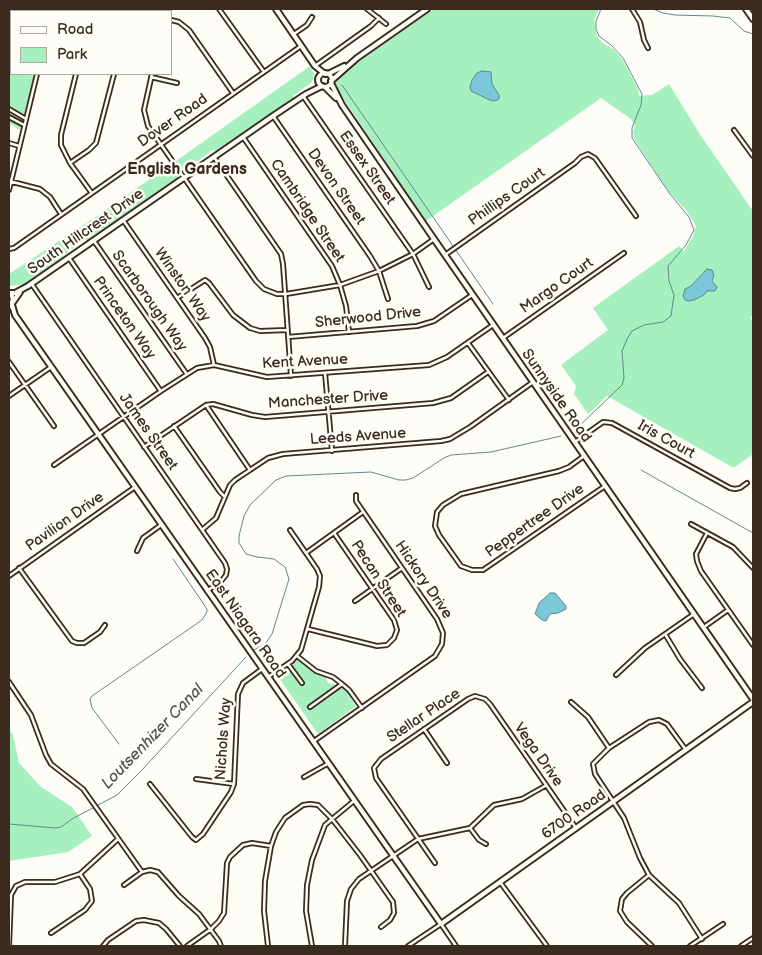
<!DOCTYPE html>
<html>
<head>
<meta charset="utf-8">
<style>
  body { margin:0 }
  #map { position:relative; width:762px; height:955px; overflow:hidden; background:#fdfcf7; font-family:"Balsamiq Sans",sans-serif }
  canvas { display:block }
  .frame { position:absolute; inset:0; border:10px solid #3b2a1e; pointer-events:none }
  .legend { position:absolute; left:10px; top:10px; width:162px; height:65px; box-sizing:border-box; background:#fdfcf7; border:1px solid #afa8a0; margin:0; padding:6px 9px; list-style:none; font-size:15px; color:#3b2a1e }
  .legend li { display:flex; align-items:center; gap:10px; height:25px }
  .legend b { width:25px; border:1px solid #afa8a0 }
</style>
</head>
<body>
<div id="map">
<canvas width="762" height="955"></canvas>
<div class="frame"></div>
<ul class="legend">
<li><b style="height:6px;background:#fdfcf7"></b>Road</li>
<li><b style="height:14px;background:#a6efbe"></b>Park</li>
</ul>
</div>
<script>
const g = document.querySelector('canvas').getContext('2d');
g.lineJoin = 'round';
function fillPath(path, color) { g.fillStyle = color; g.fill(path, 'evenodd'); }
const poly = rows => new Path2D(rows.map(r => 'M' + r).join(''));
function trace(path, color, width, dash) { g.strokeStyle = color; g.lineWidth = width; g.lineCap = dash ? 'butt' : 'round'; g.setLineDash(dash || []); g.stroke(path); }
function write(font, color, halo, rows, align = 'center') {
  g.font = font + ' "Balsamiq Sans",sans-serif'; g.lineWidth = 5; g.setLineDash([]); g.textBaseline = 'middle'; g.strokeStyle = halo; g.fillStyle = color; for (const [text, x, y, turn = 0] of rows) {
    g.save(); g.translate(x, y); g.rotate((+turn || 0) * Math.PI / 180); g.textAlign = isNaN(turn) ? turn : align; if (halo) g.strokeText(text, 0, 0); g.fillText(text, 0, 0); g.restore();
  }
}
const green = poly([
  [434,9,599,9,594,20,597,37,603,43,614,50,622,59,638,89,639,96,652,95,669,84,701,136,753,211,753,315,750,318,753,322,753,454,735,467,732,467,607,396,588,414,574,394,576,386,561,365,608,330,593,308,679,246,684,251,693,236,696,226,686,210,669,192,634,139,633,132,635,125,631,119,601,98,426,221,337,89,336,82,340,75],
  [9,31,11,31,11,74,27,74,34,76,20,130,9,123],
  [310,66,314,74,312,82,293,96,294,98,216,151,213,150,189,167,183,169,176,161],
  [171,164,178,175,178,178,88,241,85,240,63,256,63,258,26,284,9,286,9,274,103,212],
  [299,659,314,671,325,676,328,683,337,685,346,691,355,705,355,707,318,734,277,675],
  [9,729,13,735,19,763,41,787,72,807,92,836,68,852,9,861]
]);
const water = poly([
  [482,71,491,72,492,84,499,95,499,99,497,100,492,101,471,91,470,87,472,80,477,73,482,71],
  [707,269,712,270,714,275,712,281,717,287,715,291,707,291,704,295,694,300,688,301,685,300,683,296,685,289,691,286,707,269],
  [550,593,555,593,566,606,566,609,558,613,550,614,546,621,542,620,535,614,539,603,550,593]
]);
const stream = poly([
  [653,9,663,13,675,15,713,16,730,18,744,31,753,34],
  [342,85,493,304],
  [575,430,622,385,624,378,622,351,627,339,632,331,644,325,663,322,671,316,674,295,669,281,668,266,686,245,694,230,689,217,670,194,632,138,632,128,641,105,642,94,623,58,611,45,599,36,596,29,596,21,601,9],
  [641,470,753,533],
  [254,650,265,644,272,634,289,579,285,567,274,559,257,557,246,554,239,543,239,536,244,516,250,505,276,480,286,476,371,472,399,480,406,480,413,478,444,458,451,455,491,452,561,436],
  [119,744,92,708,90,699,92,696,202,620,207,612,207,609,173,559],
  [9,824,55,828,61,827,72,819,117,795,141,771,246,657]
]);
const street = poly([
  [219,9,264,72],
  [367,9,386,24],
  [632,9,640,22,644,40,648,48],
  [35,11,37,9],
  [44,11,45,9],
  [53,11,53,9],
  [91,11,92,9],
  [130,11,130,9],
  [167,11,168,9],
  [171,20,179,22,189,30,233,93],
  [294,34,307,25,312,17],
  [315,66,371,26,379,18],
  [76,74,61,135,61,145,70,163,91,192],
  [152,74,144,110,148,126,256,281,264,289,277,294,286,294,340,285,379,271,413,254,434,239],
  [151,77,177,83],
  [303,96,413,254,429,287],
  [9,109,26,119],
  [273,116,370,256,379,271,388,299],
  [9,117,24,125],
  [734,130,753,156],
  [243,137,332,266,340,285,346,306,349,332],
  [9,143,19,146],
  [214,157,281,254,283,264,291,376],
  [70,163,89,150,96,143,114,74],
  [9,181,40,189,50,197,61,214],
  [9,190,37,74],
  [123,220,205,338,210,347,214,365],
  [94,241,186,373],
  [9,249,14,248,301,46],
  [445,255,575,163,581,157,588,154,595,158,636,216],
  [69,258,160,390],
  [31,283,225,563,227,569,226,575,222,580,207,591],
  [177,298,205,280,209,283,233,315,250,328,260,331,287,330],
  [288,337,417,326,434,321,472,295],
  [503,338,624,253],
  [468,343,509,400],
  [9,362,54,426],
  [325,373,332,451],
  [9,396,51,367],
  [206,405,250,470],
  [174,426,220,492,225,497],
  [575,442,603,422,612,423,730,488,735,489,740,488,747,483],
  [144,447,206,405,213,404,252,415,265,417,433,403,451,398,488,372],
  [584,456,569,467,559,471,461,494,443,505,437,512,435,526,439,535,461,566,472,570,483,570,605,486],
  [54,465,161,391,197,368,214,365,267,377,429,365,447,357,493,325],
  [691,524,733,547,753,568],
  [202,530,216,518,230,485,235,480,268,458,283,454,441,441,450,439,470,427,533,382],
  [707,533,696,554,697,561,701,571,753,645],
  [137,551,143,538,161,525],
  [306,553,363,512],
  [19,568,72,641,77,643,84,643,100,632,105,625],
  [9,576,135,487],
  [355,601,402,568],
  [704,627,728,610],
  [308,629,377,646,387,645,394,638,397,630,394,620,334,533],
  [665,634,680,659,702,688],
  [297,656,316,671,333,677,342,684,349,690,362,708],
  [288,664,302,683],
  [616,675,645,648,694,614],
  [268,677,292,661,301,650,319,587,320,576,317,569,290,530],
  [9,682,31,715,46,755,51,764,83,789,142,872],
  [571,702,588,717,609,748],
  [310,707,342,684],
  [424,729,447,763],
  [314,741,435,656,442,644,443,633,437,619,356,501,356,495],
  [686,750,667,724,659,720,649,722,609,748,593,764,595,774,624,818,640,858,649,875,679,903,702,939],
  [304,777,329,763],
  [196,779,234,784],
  [150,784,192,837,196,840,203,834,231,792,234,784,238,694,243,683,262,669],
  [470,828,479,840,486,844],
  [435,863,376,778,374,768,381,759,468,699,475,696,485,699,490,704,576,828],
  [649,875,627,893,622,899,620,911,627,922,652,946],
  [500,882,547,946],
  [124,885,142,872,150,870,158,872,179,896,199,914,219,941,221,946],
  [51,933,85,910,92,901,90,889,80,874],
  [9,946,11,895,16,886,25,882,55,882,80,874,118,839],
  [103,946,108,940,136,921,144,920,159,923,166,929,180,946],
  [187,946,211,929,219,921,224,913,227,863,230,857,243,845,252,843,271,846],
  [268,946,264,911,265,881,271,846,276,832,285,818,303,805,310,804,318,805,332,819,360,855,393,902,394,913,390,920,381,927],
  [312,946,306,911,307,885,312,860,325,825,355,800],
  [345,946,347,901,351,889,359,879,418,839,470,828,494,805,522,799,545,786],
  [408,946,441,924,456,946],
  [690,946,723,924],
  [741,946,753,938]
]);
const secondary = poly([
  [276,9,315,66,325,74],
  [746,9,753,19],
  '318 80a7 7 0 1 1 14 0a7 7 0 1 1-14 0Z',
  [328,74,344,66],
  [331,81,357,58,427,9],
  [331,83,342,105,434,239,753,699],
  [325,87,336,98],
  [9,293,15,293,28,286,273,116,306,94,322,86],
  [9,293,12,296,13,300,9,307],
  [13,302,20,292],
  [12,305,15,315,441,924,753,702]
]);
const streetNames = [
  ["Dover Road",173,121,-35],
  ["Essex Street",367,168,55],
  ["Devon Street",336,187,55],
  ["Phillips Court",507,197,-35],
  ["Cambridge Street",307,211,56],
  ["South Hillcrest Drive",86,232,-35],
  ["Winston Way",182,285,55],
  ["Margo Court",557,286,-35],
  ["Scarborough Way",149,301,55],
  ["Princeton Way",124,318,55],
  ["Sherwood Drive",368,318,-6],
  ["Kent Avenue",305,362,-3],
  ["Sunnyside Road",556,396,55],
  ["Manchester Drive",328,400,-4],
  ["James Street",148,432,55],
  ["Leeds Avenue",358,437,-4],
  ["Iris Court",666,440,29],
  ["Peppertree Drive",535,521,-35],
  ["Pavilion Drive",65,522,-35],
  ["Pecan Street",378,579,57],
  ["Hickory Drive",423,580,56],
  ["East Niagara Road",245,624,55],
  ["Stellar Place",424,716,-34],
  ["Nichols Way",224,739,-86],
  ["Vega Drive",538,755,55],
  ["6700 Road",574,815,-35]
];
const neighbourhoodNames = [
  ["English Gardens",187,170]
];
const waterNames = [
  ["Loutsenhizer Canal",153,737,-46]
];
fillPath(green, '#a6efbe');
fillPath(water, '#7ac7d9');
trace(water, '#61888e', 1);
trace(stream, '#61888e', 1);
trace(street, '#3b2a1e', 6);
trace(secondary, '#3b2a1e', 8);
trace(street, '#fdfcf7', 2.5);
trace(secondary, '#fdfcf7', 4);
write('15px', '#3b2a1e', '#fdfcf7', streetNames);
write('bold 16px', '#3b2a1e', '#fdfcf7', neighbourhoodNames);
write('italic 16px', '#4e5956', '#fdfcf7', waterNames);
</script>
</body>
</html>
